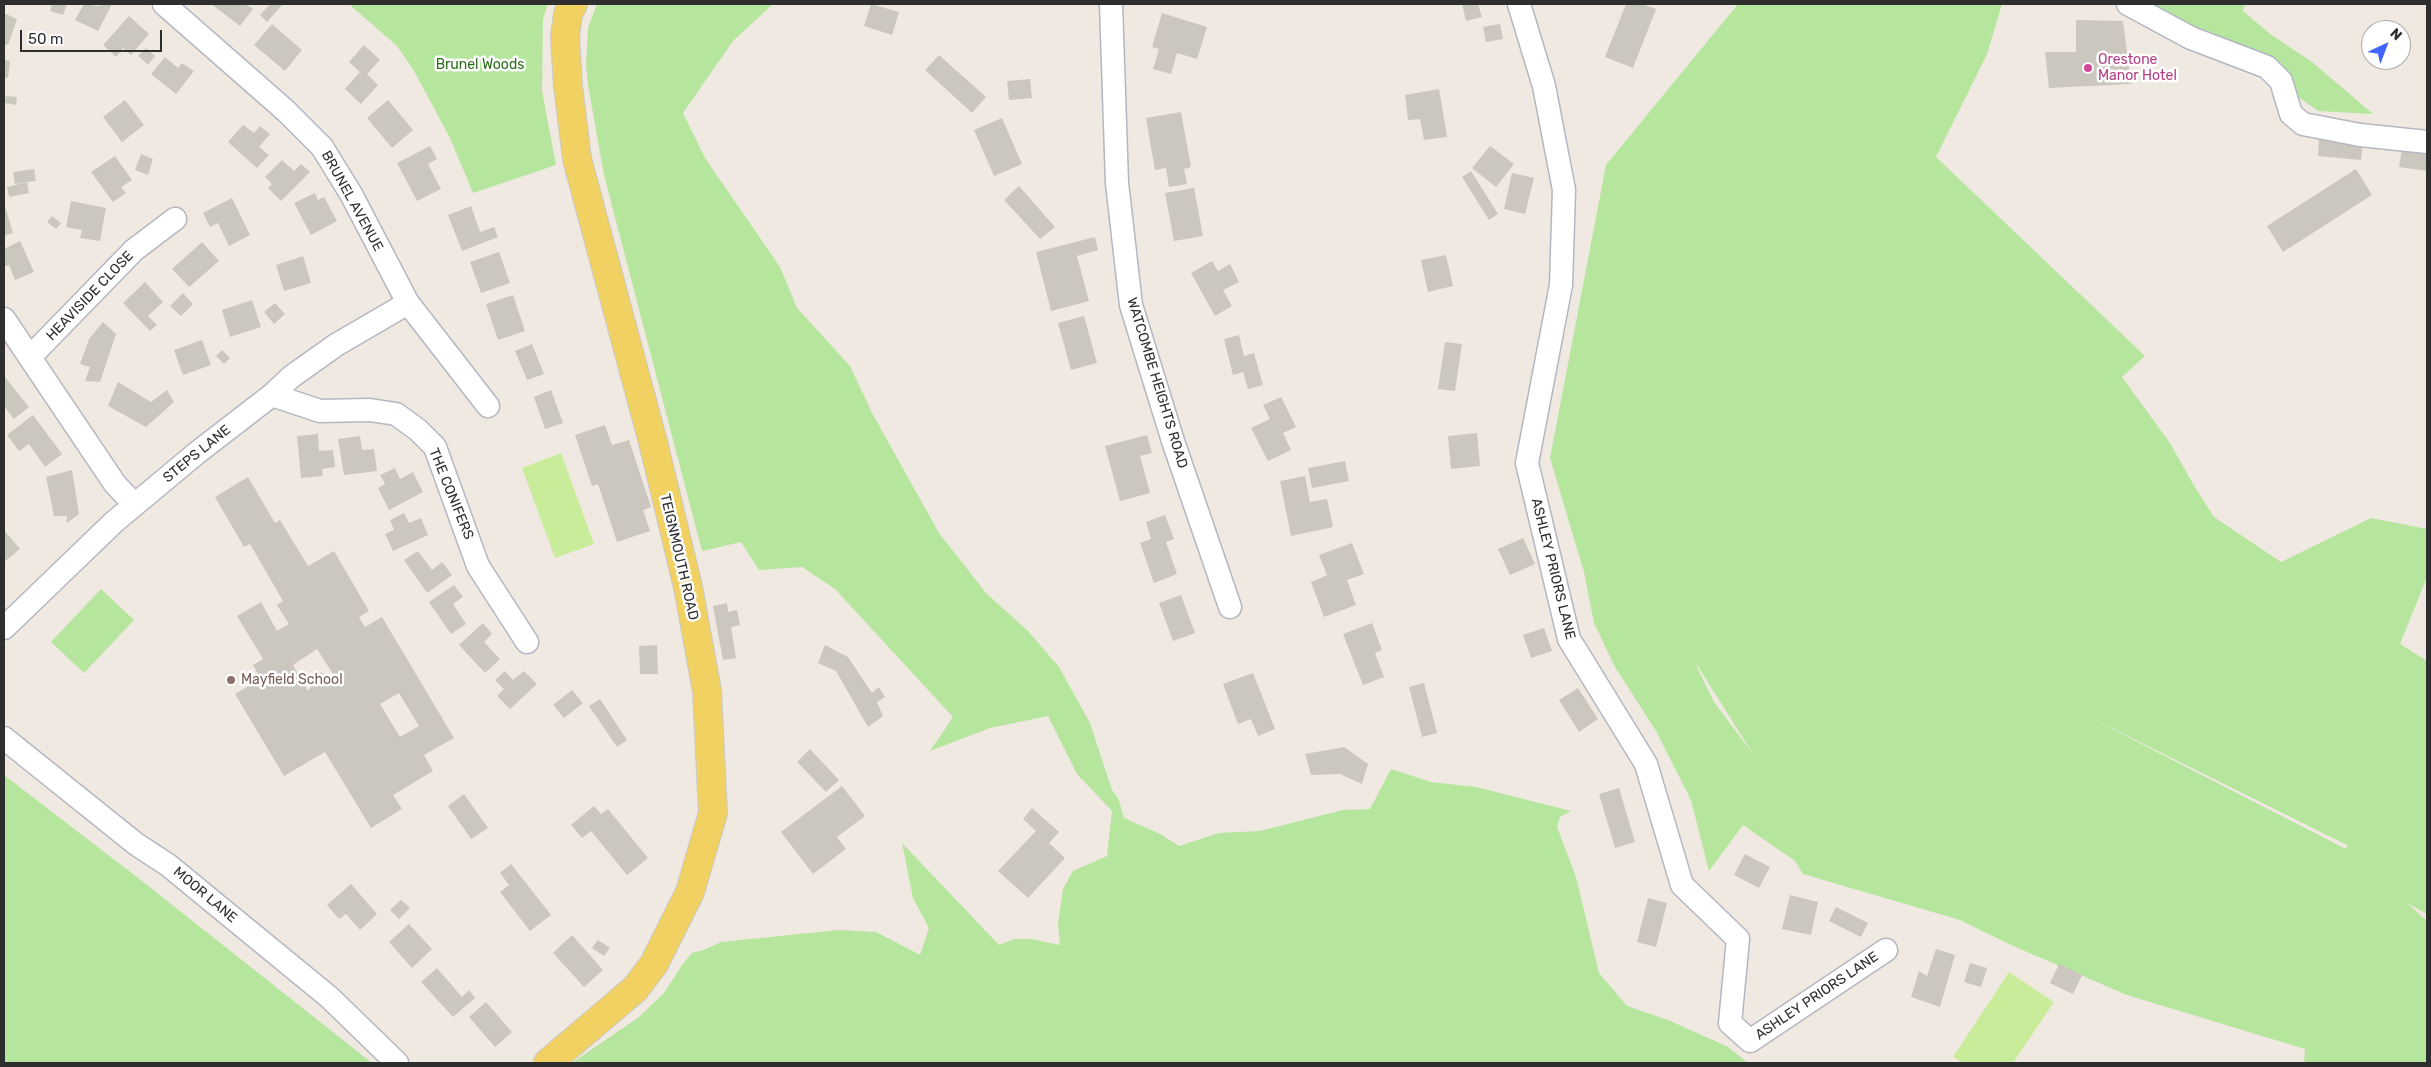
<!DOCTYPE html>
<html>
<head>
<meta charset="utf-8">
<style>
  body { margin:0 }
  #map { position:relative; width:2431px; height:1067px; overflow:hidden; background:#efe9e1; font-family:Rubik,sans-serif }
  canvas { display:block }
  .frame { position:absolute; inset:0; border:5px solid #2e2e2e; pointer-events:none }
  .north { position:absolute; left:2361px; top:20px; width:50px; height:50px; box-sizing:border-box; background:#fff; border:1px solid #ababab; border-radius:50%; rotate:43deg; font-size:14px; font-weight:700; line-height:20px; text-align:center; color:#2e2e2e }
  .north::after { content:''; display:block; margin:auto; width:18px; height:22px; background:#4264fb; clip-path:polygon(50% 0,100% 100%,50% 72%,0 100%) }
  .scale { position:absolute; left:20px; top:30px; width:142px; height:22px; box-sizing:border-box; border:2px solid #2e2e2e; border-top:0; padding-left:6px; font-size:15px; line-height:18px; white-space:nowrap; color:#2e2e2e; -webkit-text-stroke:4px #fff; paint-order:stroke }
</style>
</head>
<body>
<div id="map">
<canvas width="2431" height="1067"></canvas>
<div class="frame"></div>
<div class="north">N</div>
<div class="scale">50 m</div>
</div>
<script>
const g = document.querySelector('canvas').getContext('2d');
g.lineJoin = 'round';
function fillPath(path, color) { g.fillStyle = color; g.fill(path, 'evenodd'); }
const poly = rows => new Path2D(rows.map(r => 'M' + r).join(''));
function trace(path, color, width, dash) { g.strokeStyle = color; g.lineWidth = width; g.lineCap = dash ? 'butt' : 'round'; g.setLineDash(dash || []); g.stroke(path); }
function write(font, color, halo, rows, align = 'center') {
  g.font = font + ' Rubik,sans-serif'; g.lineWidth = 5; g.setLineDash([]); g.textBaseline = 'middle'; g.strokeStyle = halo; g.fillStyle = color; for (const [text, x, y, turn = 0] of rows) {
    g.save(); g.translate(x, y); g.rotate((+turn || 0) * Math.PI / 180); g.textAlign = isNaN(turn) ? turn : align; if (halo) g.strokeText(text, 0, 0); g.fillText(text, 0, 0); g.restore();
  }
}
const green = poly([
  [349,4,548,4,543,19,542,91,556,165,473,193,450,138,413,69,397,46],
  [597,4,773,4,733,41,683,113,705,158,780,267,797,308,850,366,872,413,939,533,986,593,1028,631,1059,667,1090,723,1112,790,1118,798,1124,818,1160,834,1179,846,1219,833,1260,831,1343,810,1370,809,1391,769,1431,782,1476,787,1571,811,1560,817,1557,827,1576,877,1599,973,1627,1006,1668,1020,1728,1047,1748,1063,572,1063,639,1017,664,993,682,965,692,953,704,950,721,942,839,930,876,932,920,955,929,928,913,898,902,843,999,945,1015,939,1031,939,1060,945,1058,924,1063,889,1073,871,1107,856,1112,811,1077,774,1048,716,990,728,930,751,953,717,835,589,802,567,759,570,741,542,702,551,604,175,588,85,586,64,588,28],
  [1738,4,2002,4,1987,54,1936,157,2145,356,2122,377,2170,443,2193,484,2214,517,2281,562,2371,518,2427,529,2427,577,2400,644,2427,661,2427,914,2407,903,2427,921,2427,1063,2304,1063,2305,1049,2127,995,2011,945,1960,920,1803,874,1795,861,1743,825,1709,871,1691,800,1656,731,1615,667,1594,623,1584,572,1550,458,1606,165],
  [1696,665,1697,665,1753,754,1714,702],
  [2079,712,2347,845,2346,849],
  [2142,4,2245,4,2243,11,2270,34,2312,62,2373,114,2318,111,2297,96],
  [101,589,134,620,84,673,51,642],
  [4,775,142,881,372,1063,4,1063]
]);
const pitch = poly([
  [561,453,594,544,555,558,522,468],
  [2009,972,2054,1002,2013,1063,1963,1063,1953,1057]
]);
const building = poly([
  [52,4,67,4,63,15,50,11],
  [84,4,97,6,112,4,98,31,75,20],
  [211,4,246,4,253,9,240,26],
  [270,4,283,4,267,22,260,15],
  [871,4,899,12,892,35,864,26],
  [1462,4,1478,4,1482,17,1466,21],
  [1626,4,1642,4,1656,9,1633,68,1605,57],
  [4,13,17,19,8,45,4,44],
  [1162,13,1207,27,1197,59,1177,53,1171,74,1153,69,1159,49,1152,47],
  [129,16,149,34,131,55,123,48,116,57,103,45],
  [2076,20,2123,21,2131,84,2049,88,2045,52,2076,52],
  [272,24,302,50,285,71,254,45],
  [1500,24,1503,39,1486,42,1483,27],
  [364,45,380,60,367,74,378,85,361,104,345,89,360,72,349,62],
  [146,48,155,56,148,65,138,56],
  [939,55,986,97,972,113,925,70],
  [165,57,178,68,182,63,194,71,176,94,151,74],
  [4,60,10,61,8,78,4,77],
  [1030,79,1032,98,1009,100,1007,81],
  [1439,89,1447,137,1424,140,1420,119,1408,120,1405,95],
  [6,96,17,97,16,105,5,103],
  [125,100,144,125,122,142,103,117],
  [388,100,413,130,392,148,367,118],
  [1181,112,1191,167,1184,169,1187,184,1169,187,1166,168,1155,170,1146,118],
  [1002,118,1022,164,994,176,974,130],
  [243,125,254,133,260,126,270,134,259,147,269,155,257,168,228,142],
  [2319,139,2363,144,2361,160,2318,156],
  [430,146,437,159,428,164,441,189,417,201,397,163],
  [1490,146,1514,164,1496,187,1472,168],
  [2402,148,2427,152,2427,171,2399,167],
  [141,154,153,159,148,175,135,170],
  [115,156,132,180,121,187,126,193,113,202,91,172],
  [282,160,294,171,301,164,310,172,281,201,268,188,272,184,265,177],
  [34,169,36,181,27,182,29,193,9,197,7,187,27,182,15,184,13,172],
  [2356,169,2372,195,2283,252,2267,226],
  [1471,171,1498,214,1489,220,1462,177],
  [1512,173,1534,178,1525,214,1504,209],
  [1019,186,1055,227,1040,239,1004,200],
  [1194,188,1203,236,1174,241,1165,193],
  [315,193,318,200,324,197,337,221,311,235,294,203],
  [232,198,250,235,229,246,218,223,210,227,203,213],
  [71,201,106,208,100,241,80,238,82,230,66,227],
  [4,203,13,233,4,236],
  [471,206,480,232,494,227,498,237,462,251,448,215],
  [52,216,61,223,56,229,47,222],
  [1095,237,1098,250,1077,256,1089,301,1051,311,1036,252],
  [20,241,34,272,15,280,9,265,4,267,4,249],
  [202,242,219,261,189,287,172,269],
  [499,252,510,283,481,293,470,262],
  [1446,255,1453,286,1428,292,1421,260],
  [303,256,311,283,284,291,276,265],
  [1212,261,1218,271,1230,264,1239,282,1223,290,1232,306,1215,316,1191,273],
  [145,282,163,302,148,316,157,325,150,331,123,303],
  [183,293,193,304,181,316,170,306],
  [513,295,525,331,498,340,486,304],
  [252,300,261,327,230,337,222,310],
  [275,303,285,314,274,324,264,312],
  [1084,316,1097,363,1071,370,1058,323],
  [103,322,116,334,100,382,85,381,90,367,80,364,89,339],
  [1239,335,1244,356,1254,353,1263,385,1248,389,1243,372,1233,375,1224,339],
  [202,340,211,365,183,375,174,350],
  [1445,342,1462,344,1455,391,1438,389],
  [532,344,544,374,527,380,515,351],
  [222,350,230,358,224,364,216,356],
  [4,376,29,407,14,419,4,406],
  [118,382,151,402,167,390,174,402,146,427,108,406],
  [551,390,563,423,545,429,534,397],
  [1281,397,1296,427,1283,433,1291,450,1268,461,1251,428,1270,419,1263,405],
  [33,415,62,454,45,467,29,444,19,451,7,435],
  [605,425,612,445,629,440,651,507,643,510,650,531,617,542,598,484,592,486,575,435],
  [1477,433,1480,466,1451,469,1448,436],
  [318,434,319,451,333,450,335,467,322,469,323,476,301,478,297,436],
  [1147,435,1152,453,1140,456,1150,493,1120,501,1105,446],
  [360,436,362,450,374,449,377,471,344,475,338,439],
  [1345,461,1349,481,1312,488,1308,468],
  [395,468,400,479,413,472,423,492,389,510,378,488,385,484,380,475],
  [72,470,79,514,67,523,67,516,54,516,46,477],
  [1305,476,1310,502,1327,499,1333,527,1291,536,1280,481],
  [248,477,275,523,280,520,308,566,334,551,369,611,359,617,365,627,382,617,454,738,424,755,433,771,393,795,402,809,371,828,325,752,284,776,235,694,261,679,253,665,263,659,237,616,261,602,277,631,289,624,277,605,283,601,250,544,244,547,215,497],
  [317,649,335,677,330,680,321,672,308,691,293,665],
  [399,693,419,726,400,737,380,704],
  [404,513,409,523,421,518,428,535,393,551,385,534,394,530,390,520],
  [1165,515,1174,539,1166,542,1177,574,1154,583,1140,543,1151,539,1146,522],
  [4,530,20,549,4,562],
  [1523,538,1535,564,1510,575,1498,549],
  [1352,543,1364,574,1347,580,1356,605,1324,617,1311,582,1327,575,1319,555],
  [418,551,432,570,442,562,452,575,427,593,404,560],
  [454,585,463,597,453,604,466,624,451,634,429,602],
  [1181,595,1195,633,1173,641,1159,603],
  [727,603,728,612,737,610,740,625,731,627,736,658,723,660,713,606],
  [483,623,492,634,484,642,500,659,485,673,459,645],
  [1372,623,1382,650,1375,653,1384,677,1363,685,1343,634],
  [1544,628,1552,651,1531,658,1523,635],
  [657,645,658,674,640,674,639,646],
  [825,645,848,657,872,693,879,687,885,697,877,702,883,716,868,727,836,671,818,663],
  [505,671,513,680,524,671,537,684,510,709,497,696,504,689,495,680],
  [1253,673,1275,729,1258,736,1251,719,1238,724,1223,684],
  [1424,683,1437,733,1422,737,1409,687],
  [1578,688,1598,719,1579,732,1559,700],
  [572,690,583,703,564,718,553,705],
  [600,699,627,740,617,747,589,706],
  [1344,747,1368,764,1362,784,1340,774,1311,775,1305,754],
  [810,749,839,780,826,792,797,762],
  [842,786,865,816,837,837,846,849,813,874,781,832],
  [1619,788,1635,842,1615,848,1599,794],
  [464,794,488,828,471,839,448,806],
  [594,806,601,814,608,809,648,858,627,875,591,831,582,838,571,825],
  [1032,808,1059,832,1049,843,1065,858,1028,898,998,871,1036,831,1023,819],
  [1745,854,1770,867,1759,888,1734,875],
  [511,864,551,915,530,931,500,892,509,885,500,873],
  [351,884,377,914,360,930,346,914,339,919,327,905],
  [1790,895,1818,902,1811,935,1782,929],
  [1648,898,1667,903,1656,947,1637,942],
  [401,900,410,908,399,919,390,910],
  [1836,907,1868,923,1861,937,1829,921],
  [409,924,432,949,412,968,389,942],
  [572,935,603,970,584,987,553,953],
  [598,940,610,948,604,956,592,948],
  [1936,949,1955,955,1940,1007,1911,997,1919,971,1927,976],
  [1970,963,1987,968,1981,987,1964,982],
  [2059,964,2082,975,2073,994,2050,983],
  [437,968,462,997,469,990,475,998,453,1017,421,982],
  [486,1002,512,1032,495,1047,469,1017]
]);
const minor = poly([
  [164,4,286,111,322,147,351,194,408,303,488,406],
  [1111,4,1117,183,1131,305,1173,441,1230,607],
  [1519,4,1544,86,1564,190,1561,285,1527,463,1569,639,1646,764,1682,885,1738,939,1730,1023,1750,1041,1886,950],
  [2128,4,2191,38,2267,67,2281,81,2291,114,2303,124,2360,135,2427,142],
  [4,319,115,484,134,504],
  [30,357,134,250,175,219],
  [272,395,320,411,370,410,396,414,418,430,435,447,478,566,527,642],
  [4,628,114,522,198,452,272,395,291,377,336,345,408,303],
  [4,738,136,844,168,865,329,997,397,1063]
]);
const major = poly([
  [548,1063,635,989,654,964,690,892,713,813,707,691,688,587,653,442,577,159,568,86,565,37,568,14,573,4]
]);
const markers = [
  [2088,68,5,"#d1479c"],
  [231,680,5,"#8d6e63"]
];
const hotelNames = [
  ["Orestone",2098,60],
  ["Manor Hotel",2098,76]
];
const parkNames = [
  ["Brunel Woods",480,65]
];
const streetNames = [
  ["BRUNEL AVENUE",352,201,61],
  ["HEAVISIDE CLOSE",90,296,-46],
  ["WATCOMBE HEIGHTS ROAD",1157,383,73],
  ["STEPS LANE",197,454,-39],
  ["THE CONIFERS",451,494,68],
  ["TEIGNMOUTH ROAD",679,557,77],
  ["ASHLEY PRIORS LANE",1553,569,76],
  ["MOOR LANE",205,895,40],
  ["ASHLEY PRIORS LANE",1817,996,-34]
];
const educationNames = [
  ["Mayfield School",241,680]
];
fillPath(green, '#b6e59e');
fillPath(pitch, '#c9ec9a');
fillPath(building, '#cbc7bf');
trace(minor, '#b4b7c1', 25);
trace(major, '#c9c9c9', 30);
trace(minor, '#fff', 22);
trace(major, '#f2d163', 28);
for (const [x, y, r, color] of markers) { const dot = new Path2D(); dot.arc(x, y, r, 0, 2 * Math.PI); g.fillStyle = color; g.fill(dot); trace(dot, '#fff', 2); }
write('14px', '#b23c85', '#fff', hotelNames, 'left');
write('14px', '#2c6e1b', '#fff', parkNames);
write('14px', '#2e2e2e', '#fff', streetNames);
write('14px', '#785e54', '#fff', educationNames, 'left');
</script>
</body>
</html>
